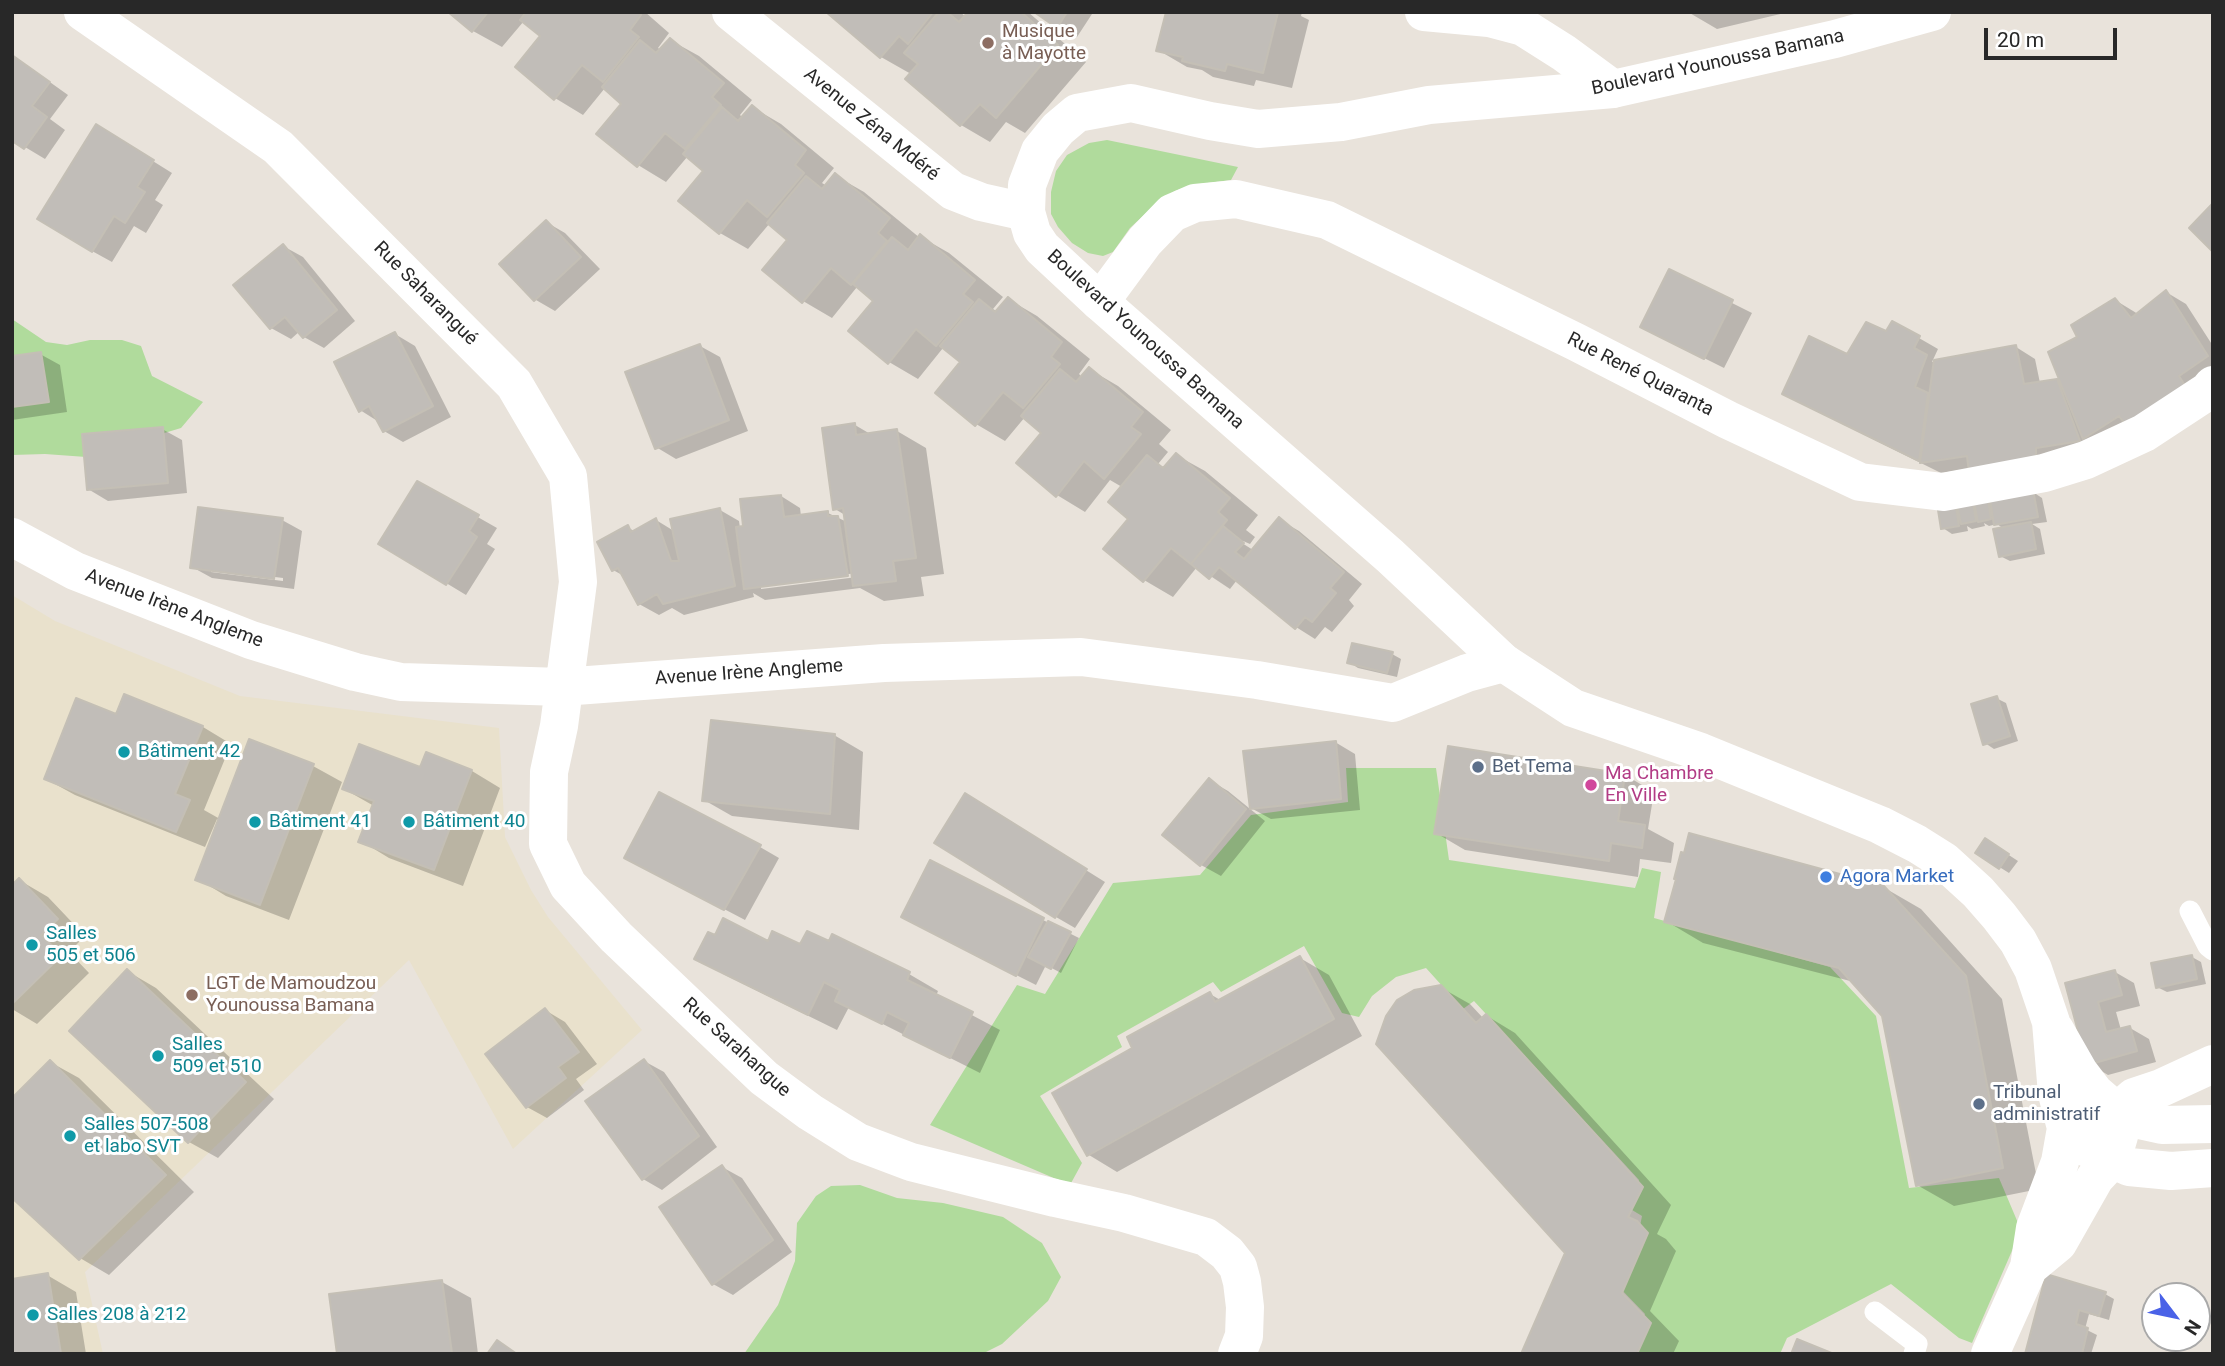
<!DOCTYPE html>
<html>
<head>
<meta charset="utf-8">
<style>
  body { margin:0 }
  #map { position:relative; width:2225px; height:1366px; overflow:hidden; background:#e9e3db; font-family:Roboto,sans-serif }
  canvas { display:block }
  .frame { position:absolute; inset:0; border:14px solid #282828; pointer-events:none }
  .north { position:absolute; left:2141px; top:1282px; width:70px; height:70px; box-sizing:border-box; background:#fff; border:2px solid #a9a9a9; border-radius:50%; rotate:122deg; font-size:19px; font-weight:700; line-height:28px; text-align:center; color:#282828 }
  .north::after { content:''; display:block; margin:auto; width:24px; height:32px; background:#4a62e7; clip-path:polygon(50% 0,100% 100%,50% 72%,0 100%) }
  .scale { position:absolute; left:1984px; top:28px; width:133px; height:32px; box-sizing:border-box; border:4px solid #282828; border-top:0; padding-left:9px; font-size:21px; line-height:24px; white-space:nowrap; color:#282828; -webkit-text-stroke:5px #fff; paint-order:stroke }
</style>
</head>
<body>
<div id="map">
<canvas width="2225" height="1366"></canvas>
<div class="frame"></div>
<div class="north">N</div>
<div class="scale">20 m</div>
</div>
<script>
const g = document.querySelector('canvas').getContext('2d');
g.lineJoin = 'round';
function fillPath(path, color) { g.fillStyle = color; g.fill(path, 'evenodd'); }
const poly = rows => new Path2D(rows.map(r => 'M' + r).join(''));
function trace(path, color, width, dash) { g.strokeStyle = color; g.lineWidth = width; g.lineCap = dash ? 'butt' : 'round'; g.setLineDash(dash || []); g.stroke(path); }
function write(font, color, halo, rows, align = 'center') {
  g.font = font + ' Roboto,sans-serif'; g.lineWidth = 6; g.setLineDash([]); g.textBaseline = 'middle'; g.strokeStyle = halo; g.fillStyle = color; for (const [text, x, y, turn = 0] of rows) {
    g.save(); g.translate(x, y); g.rotate((+turn || 0) * Math.PI / 180); g.textAlign = isNaN(turn) ? turn : align; if (halo) g.strokeText(text, 0, 0); g.fillText(text, 0, 0); g.restore();
  }
}
const education = poly([
  [12,595,55,621,240,696,499,728,505,837,531,890,548,917,642,1030,513,1149,409,960,85,1272,103,1354,12,1354]
]);
const green = poly([
  [1107,140,1238,167,1231,180,1192,185,1175,191,1160,200,1130,228,1113,252,1103,256,1088,253,1072,243,1058,227,1051,214,1051,192,1056,171,1067,155,1089,143],
  [12,319,46,342,67,345,90,340,122,340,141,346,152,376,203,402,181,428,131,443,100,458,45,454,12,455],
  [1346,768,1436,768,1449,860,1635,888,1642,868,1661,872,1654,918,1830,967,1876,1016,1909,1188,1999,1178,2021,1230,1972,1343,1959,1338,1891,1284,1787,1338,1780,1354,1627,1354,1645,1314,1617,1285,1640,1226,1642,1216,1627,1207,1639,1180,1474,1001,1463,1009,1426,968,1396,977,1372,996,1359,1017,1342,1013,1304,946,1221,992,1213,982,1117,1036,1122,1047,1040,1096,1082,1163,1070,1185,930,1125,1017,985,1045,994,1113,883,1200,875,1251,815,1348,802],
  [860,1185,897,1198,943,1203,1003,1217,1042,1243,1061,1277,1048,1301,1002,1344,982,1354,744,1354,778,1305,795,1261,797,1223,816,1196,831,1186]
]);
const shadow = poly([
  [451,12,645,12,669,33,658,48,661,50,670,40,699,56,752,100,740,115,743,118,752,107,781,124,834,168,822,183,827,186,836,176,864,192,920,238,921,237,949,253,1003,297,993,309,998,312,1008,299,1037,316,1090,359,1079,374,1082,377,1089,369,1118,386,1171,430,1159,444,1168,452,1158,464,1165,468,1176,455,1205,471,1258,515,1246,530,1255,537,1250,544,1243,541,1242,543,1253,550,1280,520,1299,531,1362,584,1349,600,1354,606,1332,632,1325,627,1315,639,1296,627,1237,580,1230,589,1197,567,1173,597,1144,580,1122,487,1110,480,1085,512,1057,495,1043,433,1025,417,1005,441,976,424,963,362,943,348,918,379,889,362,875,301,857,287,832,318,803,301,790,239,770,223,748,249,720,233,706,171,688,156,666,182,638,165,624,103,605,88,583,115,555,98,542,36,524,21,502,47,473,31],
  [829,12,960,12,966,17,970,12,1028,12,1086,62,1025,133,1006,122,990,142,961,125,907,79,911,74,881,57],
  [1037,12,1091,12,1092,14,1077,37],
  [1168,12,1302,12,1301,16,1309,20,1292,88,1256,80,1254,86,1213,77,1202,70,1187,67,1158,50],
  [1688,12,1789,12,1717,29],
  [12,55,68,95,50,119,65,130,45,159,15,141,12,145],
  [116,138,172,173,155,200,163,205,146,233,134,226,112,262,92,251],
  [546,222,565,233,600,269,555,311,536,300,501,264],
  [283,246,303,257,355,321,324,348,304,337,300,331,291,339,271,328],
  [1670,272,1752,313,1724,368,1662,337],
  [2166,292,2186,304,2213,346,2213,377,2103,449,1941,473,1804,405,1847,357,1886,333,1893,323,1938,349,1932,362,2016,347,2035,359,2040,383,2057,381,2063,384,2079,337,2115,300,2138,314],
  [395,334,415,346,451,417,403,442,384,431,379,422,360,410],
  [700,346,720,357,748,431,676,459,656,447],
  [40,354,60,365,67,412,12,420,12,358],
  [855,425,872,435,897,431,926,448,944,574,921,577,924,596,884,601,860,588,765,600,753,593,754,597,684,615,672,608,659,615,639,604,624,576,613,570,628,527,635,532,656,520,674,531,720,510,739,521,740,528,781,496,800,508,801,516,828,513,847,522,845,515,835,509],
  [857,573,857,577,761,589,761,585],
  [162,429,182,440,187,493,108,501,88,489],
  [418,483,497,528,487,544,495,549,466,595,380,543],
  [2033,492,2042,498,2047,522,2032,524,2040,529,2045,554,2010,561,2000,556,2004,529,1997,524,1989,526,1984,523,1985,526,1972,529,1967,526,1968,531,1952,534,1943,528,1956,509,1960,511,1959,507,1988,502,1992,504],
  [282,520,302,531,294,589,212,578,192,567],
  [211,569,283,578,283,581,211,572],
  [1392,654,1401,659,1397,677,1358,668,1349,662],
  [125,696,203,727,231,744,204,810,220,819,313,766,342,782,289,920,226,896,198,879,220,820,217,819,205,847,75,795,46,779,117,717],
  [1996,698,2006,703,2018,741,1994,749,1985,743],
  [834,735,863,752,859,830,732,816,704,800],
  [1335,742,1355,754,1360,810,1271,819,1251,808],
  [1450,748,1625,775,1654,792,1648,829,1674,843,1671,863,1640,859,1638,877,1465,850,1436,833],
  [427,754,472,771,500,788,463,886,389,858,361,841,374,806,344,789,421,770],
  [1209,780,1228,791,1265,821,1221,876,1201,865,1165,835],
  [985,807,1105,882,1075,928,1056,917],
  [1995,846,2018,861,2009,873,1977,853],
  [760,847,779,858,745,920,646,868],
  [19,880,48,897,85,936,69,952,89,973,37,1024,12,1009,12,887],
  [1883,887,1921,909,2002,999,2039,1189,1954,1206,1917,1185,1884,1016,1854,982,1703,943,1666,921],
  [1043,920,1079,938,1061,973,1046,965,1036,985,923,928],
  [769,943,801,947,909,974,938,991,936,996,1000,1030,980,1073,849,1007,837,1030,725,975,697,959],
  [2192,957,2201,962,2206,984,2167,992,2157,987],
  [1300,958,1329,975,1362,1036,1117,1172,1089,1155,1135,1049,1210,994,1222,1001],
  [127,971,156,988,274,1099,218,1158,189,1142],
  [2115,972,2134,983,2140,1006,2116,1012,2121,1030,2130,1028,2149,1039,2156,1062,2108,1075,2088,1063,2067,984],
  [1440,987,1470,1004,1484,1019,1487,1016,1515,1033,1671,1205,1657,1234,1666,1239,1676,1251,1650,1311,1679,1341,1673,1354,1523,1354,1568,1252],
  [545,1010,565,1022,597,1064,576,1079,584,1090,547,1118,527,1107],
  [644,1061,664,1072,717,1147,662,1190,643,1179],
  [50,1062,79,1078,194,1192,109,1275,80,1258],
  [722,1167,742,1178,792,1252,733,1295,713,1284],
  [47,1275,76,1292,86,1354,15,1354,12,1339,12,1281],
  [2047,1276,2105,1294,2114,1299,2109,1320,2089,1314,2085,1329,2097,1335,2091,1354,2027,1354],
  [442,1282,471,1298,478,1354,339,1354]
]);
const building = poly([
  [448,12,488,12,472,32,448,12],
  [526,12,638,12,641,15,630,30,639,37,603,82,582,65,554,100,515,67,540,36,520,20,526,12],
  [826,12,933,12,908,44,899,36,880,58,826,12],
  [939,12,947,12,959,22,968,12,1021,12,1058,45,996,118,980,104,960,126,905,79,918,64,904,53,939,12],
  [1034,12,1067,12,1057,28,1034,12],
  [1166,12,1278,12,1263,73,1227,64,1225,71,1182,61,1183,57,1156,51,1166,12],
  [670,38,724,83,712,97,721,105,685,149,665,133,637,167,596,134,621,104,602,87,640,40,656,53,670,38],
  [12,55,50,82,32,106,47,117,24,149,12,141,12,55],
  [752,105,806,150,795,165,804,173,767,217,747,200,719,234,678,201,703,171,683,154,722,107,738,121,752,105],
  [96,124,154,160,137,187,145,192,125,223,114,216,92,252,37,219,96,124],
  [835,173,890,218,878,233,887,241,851,285,831,268,802,303,762,270,787,240,767,223,806,176,822,189,835,173],
  [2213,203,2213,252,2189,228,2213,203],
  [546,220,581,257,534,301,499,264,546,220],
  [920,234,975,280,963,294,973,302,936,346,916,329,888,364,848,331,873,301,853,284,892,237,908,250,920,234],
  [283,244,337,310,303,338,285,317,270,329,233,285,283,244],
  [1669,269,1733,300,1704,359,1640,327,1669,269],
  [2166,290,2208,356,2179,376,2187,389,2128,428,2119,416,2083,439,2048,352,2077,337,2071,325,2115,298,2131,318,2166,290],
  [1008,297,1062,342,1051,357,1060,364,1023,408,1003,392,975,426,935,393,960,362,940,346,979,299,995,312,1008,297],
  [1892,321,1920,336,1914,348,1927,355,1915,387,1928,393,1919,461,1782,394,1809,336,1847,354,1866,322,1886,331,1892,321],
  [395,332,433,406,383,432,369,406,359,412,334,362,395,332],
  [700,344,729,420,655,449,625,372,700,344],
  [2016,345,2024,384,2057,379,2080,441,2036,448,2036,462,1969,472,1967,456,1920,463,1934,360,2016,345],
  [41,352,49,402,12,407,12,356,41,352],
  [1089,367,1143,412,1131,427,1141,434,1104,479,1084,461,1056,497,1016,463,1041,433,1021,416,1060,369,1076,382,1089,367],
  [855,423,856,435,897,429,916,558,893,561,896,581,853,586,843,508,833,510,822,428,855,423],
  [163,427,168,483,87,490,82,434,163,427],
  [1176,453,1230,498,1218,512,1227,520,1191,564,1171,548,1143,582,1103,549,1128,519,1108,502,1147,455,1163,468,1176,453],
  [417,481,479,515,469,531,477,537,446,585,378,544,417,481],
  [2033,490,2038,517,1994,525,1990,499,2033,490],
  [781,495,784,517,828,511,828,516,838,516,848,576,744,589,736,527,743,526,740,499,781,495],
  [1988,500,1991,519,1978,522,1974,502,1988,500],
  [1973,502,1976,521,1961,524,1957,505,1973,502],
  [198,507,283,518,274,579,190,568,198,507],
  [1956,507,1959,526,1941,529,1938,510,1956,507],
  [720,508,735,586,663,604,657,594,638,605,618,568,612,571,597,542,628,525,631,532,656,518,671,561,679,561,670,519,720,508],
  [1279,517,1344,572,1330,588,1336,593,1312,622,1305,617,1295,629,1219,567,1209,579,1191,564,1223,526,1244,543,1235,552,1244,559,1279,517],
  [2031,522,2036,549,1999,557,1993,529,2031,522],
  [1352,643,1393,652,1387,673,1347,663,1352,643],
  [124,694,203,726,175,794,190,800,176,832,44,779,76,698,116,714,124,694],
  [1997,696,2010,736,1983,745,1971,704,1997,696],
  [711,720,835,734,830,814,702,801,711,720],
  [249,739,314,764,260,905,195,880,249,739],
  [1336,741,1341,799,1250,809,1243,751,1336,741],
  [359,744,420,767,426,752,472,770,434,870,358,842,374,801,342,789,359,744],
  [1448,746,1625,774,1618,821,1645,825,1642,848,1611,843,1609,861,1434,834,1448,746],
  [1209,778,1246,809,1200,866,1162,835,1209,778],
  [659,792,761,845,724,910,624,858,659,792],
  [965,793,1087,869,1055,918,934,843,965,793],
  [1689,833,1884,886,1966,976,2003,1168,1916,1186,1882,1016,1839,968,1664,922,1676,879,1674,879,1681,852,1684,853,1689,833],
  [1985,838,2009,854,1999,869,1975,853,1985,838],
  [930,860,1044,918,1016,976,901,917,930,860],
  [19,878,58,919,41,935,62,955,12,1004,12,885,19,878],
  [723,918,768,941,772,931,800,944,807,931,829,941,832,934,910,972,907,980,973,1012,950,1058,903,1035,909,1023,887,1012,882,1024,835,1001,840,990,824,982,808,1015,694,959,708,932,715,935,723,918],
  [1048,921,1071,932,1051,969,1028,957,1048,921],
  [2192,955,2197,979,2156,988,2151,963,2192,955],
  [1300,956,1334,1019,1087,1156,1052,1093,1132,1048,1127,1037,1210,992,1215,1002,1300,956],
  [127,969,246,1082,188,1143,69,1031,127,969],
  [2115,970,2122,995,2098,1002,2106,1032,2130,1026,2137,1051,2087,1065,2065,983,2115,970],
  [1441,985,1476,1023,1486,1014,1643,1187,1628,1217,1637,1221,1648,1233,1622,1293,1651,1323,1637,1354,1521,1354,1565,1253,1376,1044,1386,1016,1397,1000,1414,990,1441,985],
  [545,1008,579,1052,558,1067,566,1078,526,1108,485,1054,545,1008],
  [644,1059,699,1136,642,1180,585,1101,644,1059],
  [50,1060,166,1175,79,1260,12,1198,12,1098,50,1060],
  [722,1165,773,1240,712,1285,659,1207,722,1165],
  [48,1273,61,1354,13,1354,12,1279,48,1273],
  [2046,1274,2106,1292,2099,1316,2079,1310,2076,1324,2088,1328,2082,1354,2025,1354,2046,1274],
  [442,1280,452,1354,337,1354,329,1294,442,1280],
  [1797,1339,1834,1354,1791,1354,1797,1339],
  [497,1340,517,1354,487,1354,497,1340]
]);
const lane = poly([
  [2190,911,2208,946,2213,950],
  [1875,1312,1917,1344,1914,1354]
]);
const street = poly([
  [83,12,278,147,514,384,568,476,578,582,559,726,549,772,548,844,568,885,616,937,764,1078,810,1112,858,1142,911,1162,1055,1198,1124,1213,1206,1237,1227,1253,1238,1267,1242,1282,1245,1307,1244,1336,1237,1354],
  [731,12,953,191,981,202,1026,212],
  [1424,12,1489,18,1523,27,1564,53,1613,89],
  [1100,302,1145,241,1172,213,1195,203,1236,199,1327,220,1576,342,1728,420,1860,482,1943,492,2044,473,2086,460,2144,433,2208,391,2213,385],
  [12,537,75,571,251,640,355,672,401,682,562,687,884,663,1081,657,1257,680,1393,703,1467,673,1504,663],
  [2117,1112,2134,1097,2161,1088,2213,1064]
]);
const secondary = poly([
  [1932,12,1835,39,1613,89,1429,105,1341,122,1258,129,1210,121,1131,103,1077,113,1058,129,1040,151,1027,185,1026,212,1032,233,1042,248,1100,302,1390,556,1504,663,1573,708,1701,752,1880,825,1917,844,1944,861,1978,892,1999,916,2018,941,2033,969,2051,1022,2057,1094,2066,1128,2089,1149,2129,1167,2171,1171,2213,1168],
  [2055,1030,2079,1072,2095,1093,2117,1112,2130,1118,2162,1125,2213,1124],
  [2029,1267,2058,1243,2095,1178,2112,1160,2119,1136],
  [1990,1354,2029,1267,2035,1228,2060,1162,2066,1128,2088,1119,2117,1112]
]);
const markers = [
  [988,43,7,"#8d6e63"],
  [124,752,7,"#0f9aa8"],
  [1478,767,7,"#5c6f8a"],
  [1591,785,7,"#d1479c"],
  [255,822,7,"#0f9aa8"],
  [409,822,7,"#0f9aa8"],
  [1826,877,7,"#3f7fe0"],
  [32,945,7,"#0f9aa8"],
  [192,995,7,"#8d6e63"],
  [158,1056,7,"#0f9aa8"],
  [1979,1104,7,"#5c6f8a"],
  [70,1136,7,"#0f9aa8"],
  [33,1315,7,"#0f9aa8"]
];
const educationNames = [
  ["Musique",1002,32],
  ["à Mayotte",1002,54],
  ["LGT de Mamoudzou",206,984],
  ["Younoussa Bamana",206,1006]
];
const streetNames = [
  ["Boulevard Younoussa Bamana",1718,63,-12],
  ["Avenue Zéna Mdéré",871,125,39],
  ["Rue Saharangué",425,294,45],
  ["Boulevard Younoussa Bamana",1145,340,42],
  ["Rue René Quaranta",1640,375,27],
  ["Avenue Irène Angleme",174,609,21],
  ["Avenue Irène Angleme",749,673,-4],
  ["Rue Sarahangue",736,1048,42]
];
const cultureNames = [
  ["Bâtiment 42",138,752],
  ["Bâtiment 41",269,822],
  ["Bâtiment 40",423,822],
  ["Salles",46,934],
  ["505 et 506",46,956],
  ["Salles",172,1045],
  ["509 et 510",172,1067],
  ["Salles 507-508",84,1125],
  ["et labo SVT",84,1147],
  ["Salles 208 à 212",47,1315]
];
const serviceNames = [
  ["Bet Tema",1492,767],
  ["Tribunal",1993,1093],
  ["administratif",1993,1115]
];
const hotelNames = [
  ["Ma Chambre",1605,774],
  ["En Ville",1605,796]
];
const shopNames = [
  ["Agora Market",1840,877]
];
fillPath(education, '#e9e1cc');
fillPath(green, '#b0db9c');
fillPath(shadow, '#0003');
fillPath(building, '#c1bdb8');
trace(building, '#c4bfb5', 2);
trace(lane, '#fff', 21);
trace(street, '#fff', 38);
trace(secondary, '#fff', 38);
for (const [x, y, r, color] of markers) { const dot = new Path2D(); dot.arc(x, y, r, 0, 2 * Math.PI); g.fillStyle = color; g.fill(dot); trace(dot, '#fff', 2.5); }
write('19px', '#785e54', '#fff', educationNames, 'left');
write('19px', '#282828', '#fff', streetNames);
write('19px', '#0d838f', '#fff', cultureNames, 'left');
write('19px', '#4e5e75', '#fff', serviceNames, 'left');
write('19px', '#b23c85', '#fff', hotelNames, 'left');
write('19px', '#366cbe', '#fff', shopNames, 'left');
</script>
</body>
</html>
